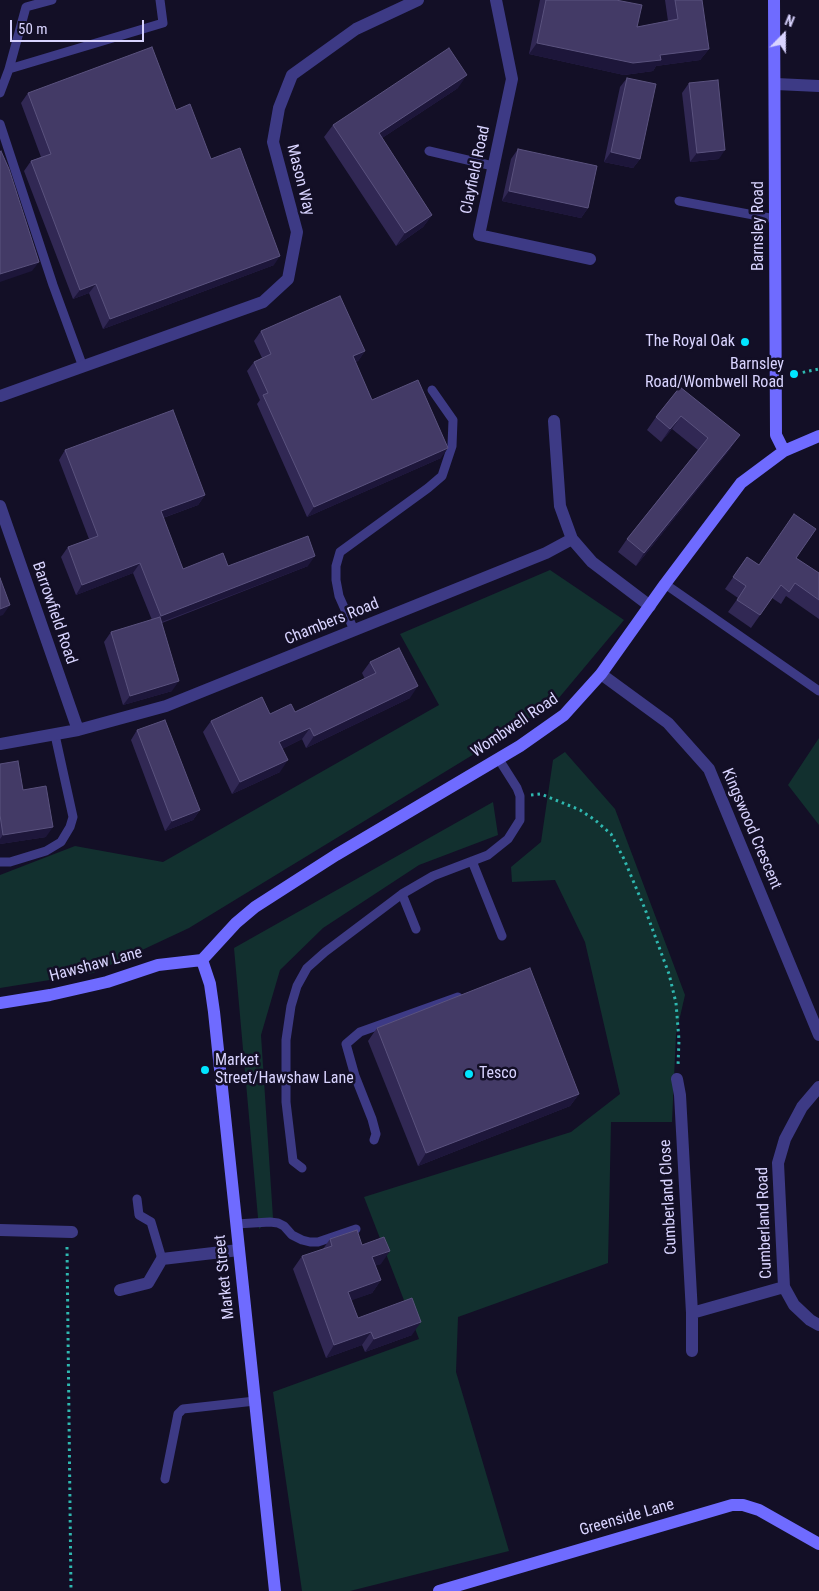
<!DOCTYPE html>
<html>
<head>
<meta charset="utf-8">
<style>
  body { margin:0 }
  #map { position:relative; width:819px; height:1591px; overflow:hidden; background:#130f26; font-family:"Roboto Condensed",sans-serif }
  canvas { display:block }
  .north { position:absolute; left:759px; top:10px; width:50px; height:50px; -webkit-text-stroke:4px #130f26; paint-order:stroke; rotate:22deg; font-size:14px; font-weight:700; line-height:20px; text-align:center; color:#d9d4ff }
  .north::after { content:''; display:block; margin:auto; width:18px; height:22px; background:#d9d4ff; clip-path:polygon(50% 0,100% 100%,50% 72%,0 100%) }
  .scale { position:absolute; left:10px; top:20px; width:134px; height:22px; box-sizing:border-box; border:2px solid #d9d4ff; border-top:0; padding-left:6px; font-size:15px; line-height:18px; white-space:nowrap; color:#d9d4ff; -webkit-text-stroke:4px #130f26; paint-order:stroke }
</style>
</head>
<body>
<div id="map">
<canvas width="819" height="1591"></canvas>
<div class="north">N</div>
<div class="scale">50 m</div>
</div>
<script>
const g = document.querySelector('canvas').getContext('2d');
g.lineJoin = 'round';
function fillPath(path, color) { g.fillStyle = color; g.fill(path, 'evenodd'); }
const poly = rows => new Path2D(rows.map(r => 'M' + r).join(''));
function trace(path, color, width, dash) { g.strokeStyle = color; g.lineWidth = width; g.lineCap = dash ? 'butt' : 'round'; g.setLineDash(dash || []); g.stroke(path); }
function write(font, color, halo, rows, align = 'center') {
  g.font = font + ' "Roboto Condensed",sans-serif'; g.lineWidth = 5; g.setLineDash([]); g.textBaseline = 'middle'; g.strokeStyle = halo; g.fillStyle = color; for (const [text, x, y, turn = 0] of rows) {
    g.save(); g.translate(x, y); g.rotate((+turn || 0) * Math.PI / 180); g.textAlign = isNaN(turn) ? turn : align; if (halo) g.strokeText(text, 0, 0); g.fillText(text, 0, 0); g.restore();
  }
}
const green = poly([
  [550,570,624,620,558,699,484,748,189,928,93,973,0,988,0,875,75,846,163,862,439,705,400,634],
  [819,738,819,825,788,785],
  [565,752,615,809,685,995,676,1034,672,1122,611,1122,608,1263,458,1317,456,1372,509,1551,350,1591,302,1591,273,1392,419,1339,364,1197,571,1132,620,1094,585,942,555,880,512,882,511,867,541,842,553,760],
  [493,802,498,835,419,865,323,928,280,970,261,1035,273,1218,259,1229,234,948]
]);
const path = poly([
  [790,375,819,369],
  [531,795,541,794,580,810,595,820,611,834,624,859,645,909,669,974,676,1003,679,1040,678,1066],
  [67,1247,71,1591]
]);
const lane = poly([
  [9,69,163,23,160,0],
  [0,93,9,69,26,7,52,0],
  [0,124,53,285,83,367],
  [429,151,493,166],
  [679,201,775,219],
  [665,584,819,691],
  [354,630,339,596,336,580,336,566,340,552,428,488,442,476,452,446,453,420,432,390],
  [472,861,502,936],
  [0,862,10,862,46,851,61,842,70,827,73,817,55,735],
  [402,894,416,929],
  [374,1140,376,1134,372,1119,355,1076,346,1044,360,1032,458,997],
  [302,1168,293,1161,286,1102,286,1040,291,1006,297,986,307,968,325,952,402,894,433,876,488,855,508,839,520,820,520,796,517,788,498,758],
  [137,1199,139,1215,151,1222,162,1259],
  [236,1224,270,1222,278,1223,284,1226,292,1235,302,1240,310,1242,318,1242,356,1229],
  [165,1479,178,1414,183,1409,255,1401]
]);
const street = poly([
  [496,0,512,79,479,235,590,259],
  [776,84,819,86],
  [0,396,263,302,288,279,297,232,273,142,279,108,292,75,356,29,418,0],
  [554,421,560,506,572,539],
  [0,506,78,730],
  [601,674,668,723,709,769,819,1035],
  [0,744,78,730,166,706,546,553,572,539,592,562,650,606],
  [677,1079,680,1095,692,1313,784,1287],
  [819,1087,802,1107,785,1139,778,1163,784,1287,794,1305,810,1320,819,1325],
  [0,1230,72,1232],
  [120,1290,148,1283,162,1259,239,1250],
  [692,1313,692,1351]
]);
const secondary = poly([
  [774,0,776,435,784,451],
  [202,960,236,923,255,907,336,855,520,746,564,715,601,674,665,584,741,483,784,451,819,436],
  [202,960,210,984,214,1012,275,1591],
  [0,1003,50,995,107,982,158,965,202,960],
  [439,1591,732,1505,743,1505,759,1510,819,1544]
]);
const wall = poly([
  [540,0,616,0,637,27,668,21,665,0,702,0,709,49,700,60,656,66,653,71,624,75,529,54],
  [627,78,640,159,633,168,604,162,620,87],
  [689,83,719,159,690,162,682,93],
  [458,88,382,138,432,215,423,227,396,246,324,137,333,125],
  [28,93,176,110,211,159,274,265,103,329,89,293,73,299,24,171,31,161,41,157,21,103],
  [518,149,588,208,581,218,502,201,511,159],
  [261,331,365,351,358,361,355,362,372,400,441,458,307,517,257,404,260,400,247,371,254,362,262,358,254,341],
  [680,387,731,448,636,566,618,552,627,539,698,450,672,429,661,442,647,430,656,417],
  [65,450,205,495,198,505,163,518,183,569,228,566,308,566,162,623,172,691,123,705,104,642,111,632,152,620,133,573,76,595,61,557,68,547,89,539,59,460],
  [747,557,759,565,796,558,819,573,819,619,786,596,781,604,772,598,751,628,728,612,738,598,725,589],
  [370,662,410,698,306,748,302,739,282,749,280,772,232,794,203,732,211,721,295,712,365,679,362,673],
  [137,730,200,810,193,820,165,831,131,740],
  [0,764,23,790,46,837,0,844],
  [377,1028,579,1094,570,1106,418,1166,368,1041],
  [330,1239,362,1245,381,1264,375,1265,381,1280,372,1293,351,1300,358,1318,412,1335,365,1352,362,1345,326,1358,293,1269,302,1256,323,1249]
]);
const shadedWall = poly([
  [537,43,660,55,709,49,700,60,656,66,653,71,624,75,529,54],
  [467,75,458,88,370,146,379,133],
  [725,150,719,159,690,162,697,153],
  [611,152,640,159,633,168,604,162],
  [509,191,588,208,581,218,502,201],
  [432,215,423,227,396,246,405,233],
  [280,256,274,265,103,329,110,319],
  [39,262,32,271,0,282,0,274],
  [96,284,89,293,73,299,80,290],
  [365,351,358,361,346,366,353,356],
  [681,416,672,429,661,442,670,429],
  [740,435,731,448,636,566,644,553],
  [448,448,441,458,307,517,314,507],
  [205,495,198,505,154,521,161,511],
  [315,556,308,566,154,625,161,616],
  [140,563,133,573,76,595,82,585],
  [10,605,3,615,0,616,0,609],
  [179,681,172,691,123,705,130,696],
  [418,686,410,698,306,748,314,736],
  [310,728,302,739,272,754,279,742],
  [288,760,280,772,232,794,240,782],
  [200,810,193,820,165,831,172,821],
  [53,827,46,837,0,844,0,839,3,835],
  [579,1094,570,1106,418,1166,426,1153],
  [390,1251,381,1264,363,1270,372,1257],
  [381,1280,372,1293,339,1305,348,1292],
  [421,1322,412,1335,365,1352,374,1339],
  [371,1332,362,1345,326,1358,334,1345]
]);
const building = poly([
  [546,0,616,0,642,5,637,27,678,19,675,0,702,0,709,49,660,55,661,60,633,63,537,43,546,0],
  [152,47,176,110,190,104,211,159,240,148,280,256,110,319,96,284,80,290,31,161,51,154,28,93,152,47],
  [449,48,467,75,379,133,432,215,405,233,333,125,449,48],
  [627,78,656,84,640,159,611,152,627,78],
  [718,80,725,150,697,153,689,83,718,80],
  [518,149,597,166,588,208,509,191,518,149],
  [1,151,9,169,39,262,0,274,0,152,1,151],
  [340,296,365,351,353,356,372,400,418,380,448,448,314,507,263,395,268,393,254,362,271,354,261,331,340,296],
  [680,387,740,435,644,553,627,539,708,438,681,416,670,429,656,417,680,387],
  [173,410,205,495,161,511,183,569,223,553,228,566,308,536,315,556,161,616,140,563,82,585,68,547,98,536,65,450,173,410],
  [794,514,816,529,796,558,819,573,819,600,795,583,789,592,781,585,760,615,737,600,746,586,733,577,747,557,759,565,794,514],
  [0,578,10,605,0,609,0,578],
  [160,617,179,681,130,696,111,632,160,617],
  [399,648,418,686,314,736,310,728,279,742,288,760,240,782,211,721,262,697,270,714,291,704,295,712,376,673,370,662,399,648],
  [165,720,200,810,172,821,137,730,165,720],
  [18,761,23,790,46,786,53,827,3,835,0,815,0,764,18,761],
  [530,968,579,1094,426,1153,377,1028,530,968],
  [357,1230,362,1245,384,1237,390,1251,372,1257,381,1280,348,1292,358,1318,412,1298,421,1322,374,1339,371,1332,334,1345,302,1256,332,1246,330,1239,357,1230]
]);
const markers = [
  [745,342,5,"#00e5ff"],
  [794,374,5,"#00e5ff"],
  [205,1070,5,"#00e5ff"],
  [469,1074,5,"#00e5ff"]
];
const streetNames = [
  ["Clayfield Road",476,170,-78],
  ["Mason Way",300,180,76],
  ["Barnsley Road",759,226,-90],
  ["Barrowfield Road",54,613,71],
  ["Chambers Road",332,622,-22],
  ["Wombwell Road",515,726,-34],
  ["Kingswood Crescent",751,829,67],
  ["Hawshaw Lane",96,965,-15],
  ["Cumberland Close",669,1197,-93],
  ["Cumberland Road",765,1223,-92],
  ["Market Street",225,1277,-96],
  ["Greenside Lane",627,1518,-16]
];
const poiNames = [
  ["The Royal Oak",735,342],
  ["Barnsley",784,365],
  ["Road/Wombwell Road",784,383],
  ["Market",215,1061,"left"],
  ["Street/Hawshaw Lane",215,1079,"left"],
  ["Tesco",479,1074,"left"]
];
fillPath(green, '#12302f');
trace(path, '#2fb8b0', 3, [2.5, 4]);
trace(lane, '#3d3a85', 9);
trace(street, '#3d3a85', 12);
trace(secondary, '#6f6bff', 12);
fillPath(wall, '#312854');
fillPath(shadedWall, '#1d163a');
fillPath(building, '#433a66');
trace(building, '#5a527e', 1);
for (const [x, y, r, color] of markers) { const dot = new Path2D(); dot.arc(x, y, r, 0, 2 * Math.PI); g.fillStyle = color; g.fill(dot); trace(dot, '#130f26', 2); }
write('16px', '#d9d4ff', '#130f26', streetNames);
write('16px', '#d9d4ff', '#130f26', poiNames, 'right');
</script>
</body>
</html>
